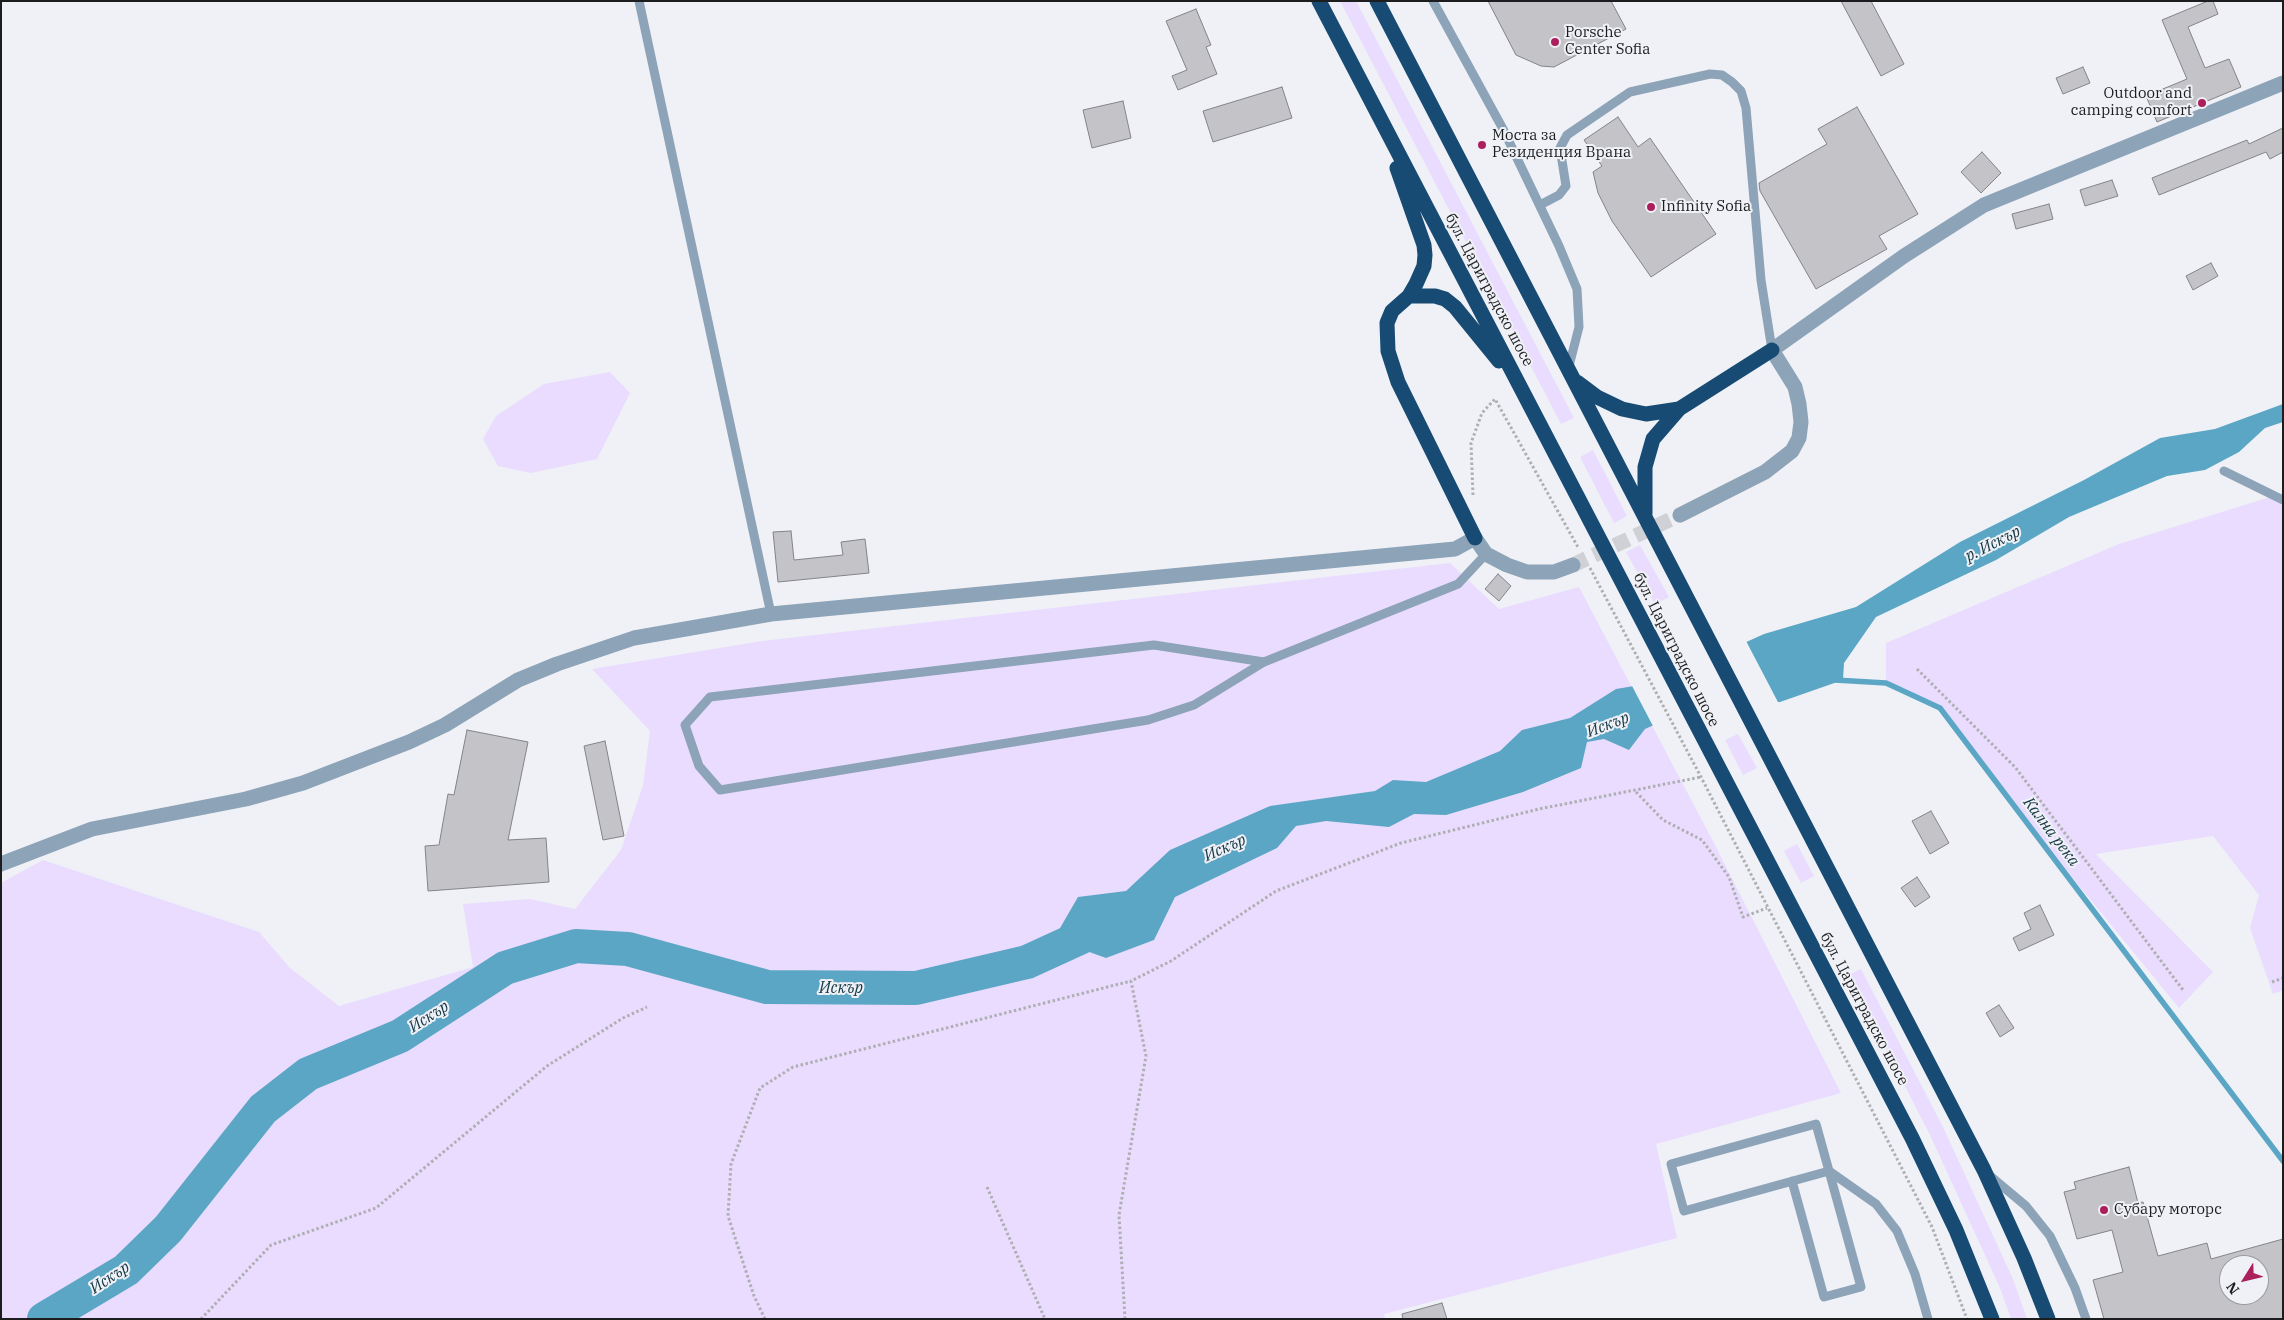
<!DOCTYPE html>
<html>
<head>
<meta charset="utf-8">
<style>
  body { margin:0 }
  #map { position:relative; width:2284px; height:1320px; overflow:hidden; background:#eff1f6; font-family:"IBM Plex Serif",serif }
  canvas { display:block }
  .frame { position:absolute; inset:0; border:2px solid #1c1d1f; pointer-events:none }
  .north { position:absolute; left:2219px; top:1255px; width:50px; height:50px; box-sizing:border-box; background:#eff1f6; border:1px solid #9b9ca0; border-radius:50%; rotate:234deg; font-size:14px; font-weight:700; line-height:20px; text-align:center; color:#1c1d1f }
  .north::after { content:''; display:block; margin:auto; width:18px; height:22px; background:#ac1f5d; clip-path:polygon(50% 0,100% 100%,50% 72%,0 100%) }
</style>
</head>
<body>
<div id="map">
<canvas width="2284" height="1320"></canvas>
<div class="frame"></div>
<div class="north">N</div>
</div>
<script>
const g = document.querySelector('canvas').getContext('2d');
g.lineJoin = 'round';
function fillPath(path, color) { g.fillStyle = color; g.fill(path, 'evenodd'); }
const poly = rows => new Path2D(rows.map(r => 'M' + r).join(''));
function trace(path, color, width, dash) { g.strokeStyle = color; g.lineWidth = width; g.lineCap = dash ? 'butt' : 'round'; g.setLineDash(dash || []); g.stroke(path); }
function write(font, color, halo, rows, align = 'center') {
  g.font = font + ' "IBM Plex Serif",serif'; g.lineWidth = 4; g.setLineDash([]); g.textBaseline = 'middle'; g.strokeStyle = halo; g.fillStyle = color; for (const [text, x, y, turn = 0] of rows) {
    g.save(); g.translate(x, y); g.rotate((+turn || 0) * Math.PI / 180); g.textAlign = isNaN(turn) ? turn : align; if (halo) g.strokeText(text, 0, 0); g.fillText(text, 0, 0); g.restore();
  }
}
const green = poly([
  [1340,1,1356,1,1574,418,1561,424],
  [610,372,630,393,597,459,531,473,498,466,483,439,496,416,544,384],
  [1593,450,1627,516,1614,523,1580,457],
  [2283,493,2283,990,2273,994,2250,928,2259,895,2213,836,2096,854,2213,972,2179,1008,2026,821,1940,708,1886,683,1886,643,2119,544],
  [1640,545,1669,597,1655,604,1626,552],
  [1450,563,1499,609,1579,587,1716,847,1841,1093,1656,1144,1677,1238,1384,1314,1385,1319,1,1319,1,883,43,860,259,932,290,968,339,1006,473,967,463,904,530,899,575,909,621,850,643,785,650,731,592,669,762,641],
  [1738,734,1757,768,1743,775,1725,740],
  [1797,844,1814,876,1801,883,1784,851],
  [1861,969,1943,1127,2013,1279,2027,1319,2011,1319,2000,1288,1930,1135,1848,975]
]);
const water = poly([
  [2283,404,2283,422,2265,428,2239,452,2205,470,2167,476,2069,517,1996,560,1876,617,1844,663,1843,680,1780,702,1703,703,1645,729,1629,750,1604,739,1587,742,1581,768,1523,792,1446,815,1414,814,1389,827,1326,821,1296,826,1277,848,1175,897,1154,940,1106,958,1081,949,1045,954,1078,897,1126,891,1170,850,1270,806,1375,791,1393,780,1426,782,1500,751,1522,730,1570,718,1616,689,1658,682,1764,634,1856,607,1960,542,2084,480,2160,438,2215,429]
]);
const pier = poly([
  [1745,639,1779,704,1704,706,1654,728,1631,684,1657,679]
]);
const stream = poly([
  [1835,680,1886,683,1940,708,2283,1161]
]);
const river = poly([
  [44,1319,126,1270,168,1229,263,1109,308,1074,400,1036,505,968,576,946,628,949,767,987,916,988,1027,962,1086,935]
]);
const building = poly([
  [1488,1,1611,1,1626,29,1554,67,1541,66,1516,55,1488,1],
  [1841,1,1871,1,1904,64,1881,76,1841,1],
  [2208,1,2213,1,2218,14,2188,27,2205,68,2229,59,2241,87,2157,122,2146,96,2187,79,2162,20,2208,1],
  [1196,9,1211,45,1206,47,1217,74,1178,90,1172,76,1187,70,1166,21,1196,9],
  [2083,67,2090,83,2063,94,2056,78,2083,67],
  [1282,87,1292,118,1213,142,1203,111,1282,87],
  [1123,101,1131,138,1092,148,1083,110,1123,101],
  [1857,107,1918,214,1879,236,1887,249,1816,289,1760,191,1759,183,1827,144,1818,129,1857,107],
  [1618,117,1638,147,1650,138,1716,234,1651,277,1612,221,1598,193,1593,172,1602,166,1584,140,1618,117],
  [2283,128,2283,152,2270,159,2266,152,2159,195,2152,178,2247,140,2249,144,2283,128],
  [1982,152,2001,173,1981,193,1961,172,1982,152],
  [2112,180,2118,196,2085,206,2080,190,2112,180],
  [2049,204,2053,219,2016,229,2012,214,2049,204],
  [2211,263,2218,276,2193,290,2186,276,2211,263],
  [791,531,794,560,843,555,841,542,865,539,869,573,778,582,773,532,791,531],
  [1498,574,1511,586,1499,601,1485,589,1498,574],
  [467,730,528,742,508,840,546,838,549,882,428,891,425,846,439,845,448,794,454,795,467,730],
  [605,741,624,836,603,840,584,746,605,741],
  [1931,811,1949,843,1930,854,1912,821,1931,811],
  [1917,877,1930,897,1915,907,1901,888,1917,877],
  [2040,905,2054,935,2019,951,2013,938,2031,929,2024,913,2040,905],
  [1999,1005,2014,1028,2000,1037,1986,1013,1999,1005],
  [2129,1167,2138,1203,2143,1202,2158,1256,2207,1243,2211,1259,2283,1239,2283,1319,2104,1319,2093,1280,2123,1272,2112,1230,2077,1239,2064,1192,2076,1189,2074,1182,2129,1167],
  [2229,1265,2259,1265,2259,1295,2229,1295,2229,1265],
  [1442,1303,1447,1319,1403,1319,1402,1314,1442,1303]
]);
const streetTunnel = poly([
  [1573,565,1680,515]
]);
const path = poly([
  [1473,495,1471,443,1482,413,1495,399,1579,549],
  [1590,568,1701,777,1932,1227,1967,1319],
  [1917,669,2015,767,2183,990],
  [1636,792,1663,820,1702,840,1729,877,1743,917,1767,908],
  [2272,982,2283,978],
  [987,1187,1045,1319],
  [201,1319,271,1245,376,1208,547,1066,623,1018,647,1007],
  [765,1319,754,1296,728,1216,731,1164,760,1088,793,1067,1131,981],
  [1125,1319,1119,1215,1146,1056,1131,981,1171,961,1276,891,1401,843,1539,809,1701,777]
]);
const lane = poly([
  [639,1,771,614],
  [1433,1,1503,129,1559,246,1577,289,1579,327,1568,370],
  [1540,205,1559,195,1566,186,1560,148,1567,135,1630,92,1710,74,1722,75,1732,82,1741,91,1746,108,1761,280,1772,350],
  [2224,471,2283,500],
  [1264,662,1154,645,710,697,685,725,699,766,720,790,1148,720,1194,705,1264,662,1458,584,1486,554],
  [1989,1175,2026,1206,2050,1236,2075,1288,2086,1319],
  [1792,1181,1824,1297,1861,1287,1829,1171,1816,1124,1671,1164,1684,1211,1829,1171,1876,1204,1897,1231,1915,1274,1928,1319]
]);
const street = poly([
  [1680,515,1765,472,1792,451,1799,438,1801,422,1799,404,1795,387,1772,350,1904,256,1984,205,2283,83],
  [1,864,92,829,246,799,303,783,409,742,445,725,518,680,557,664,634,638,771,614,1455,549,1475,538,1486,554,1507,565,1527,572,1554,572,1573,565]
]);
const highway = poly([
  [1319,1,1912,1138,1956,1230,1992,1319],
  [1377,1,1984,1170,2024,1258,2048,1319],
  [1397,168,1424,245,1425,255,1424,266,1416,284,1409,296,1392,311,1387,323,1388,351,1398,382,1475,538],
  [1409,296,1435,296,1445,299,1455,307,1499,361],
  [1577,382,1597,397,1622,409,1646,414,1679,409],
  [1645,514,1645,467,1653,439,1679,409,1772,350]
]);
const markers = [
  [1555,42,5,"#ac1f5d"],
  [2202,103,5,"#ac1f5d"],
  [1482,145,5,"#ac1f5d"],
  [1651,207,5,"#ac1f5d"],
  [2104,1210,5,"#ac1f5d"]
];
const poiNames = [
  ["Porsche",1565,33],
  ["Center Sofia",1565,50],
  ["Outdoor and",2192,94,"right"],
  ["camping comfort",2192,111,"right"],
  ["Моста за",1492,136],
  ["Резиденция Врана",1492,153],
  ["Infinity Sofia",1661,207],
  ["Субару моторс",2114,1210]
];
const streetNames = [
  ["бул. Цариградско шосе",1489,290,62],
  ["бул. Цариградско шосе",1676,650,63],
  ["бул. Цариградско шосе",1864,1009,62]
];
const waterNames = [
  ["р. Искър",1993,544,-27],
  ["Искър",1608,725,-21],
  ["Кална река",2051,832,53],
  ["Искър",1225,848,-24],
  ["Искър",841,988],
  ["Искър",429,1017,-33],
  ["Искър",110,1278,-34]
];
fillPath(green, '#eadcfe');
fillPath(water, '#5ca6c5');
fillPath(pier, '#eff1f6');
trace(stream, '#5ca6c5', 5.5);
trace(river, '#5ca6c5', 34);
fillPath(building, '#c3c3c8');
trace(building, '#838388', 1);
trace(streetTunnel, '#cfd1d6', 15, [15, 8]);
trace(path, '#aeafb3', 3, [2.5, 2.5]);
trace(lane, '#8da3b8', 9);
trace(street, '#8da3b8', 15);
trace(highway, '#184b73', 15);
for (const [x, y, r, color] of markers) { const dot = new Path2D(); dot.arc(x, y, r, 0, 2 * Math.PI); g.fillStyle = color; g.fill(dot); trace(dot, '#eff1f6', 2); }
write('15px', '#1c1d1f', '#eff1f6', poiNames, 'left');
write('15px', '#1c1d1f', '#eff1f6', streetNames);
write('italic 16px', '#143745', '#eff1f6', waterNames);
</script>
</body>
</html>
